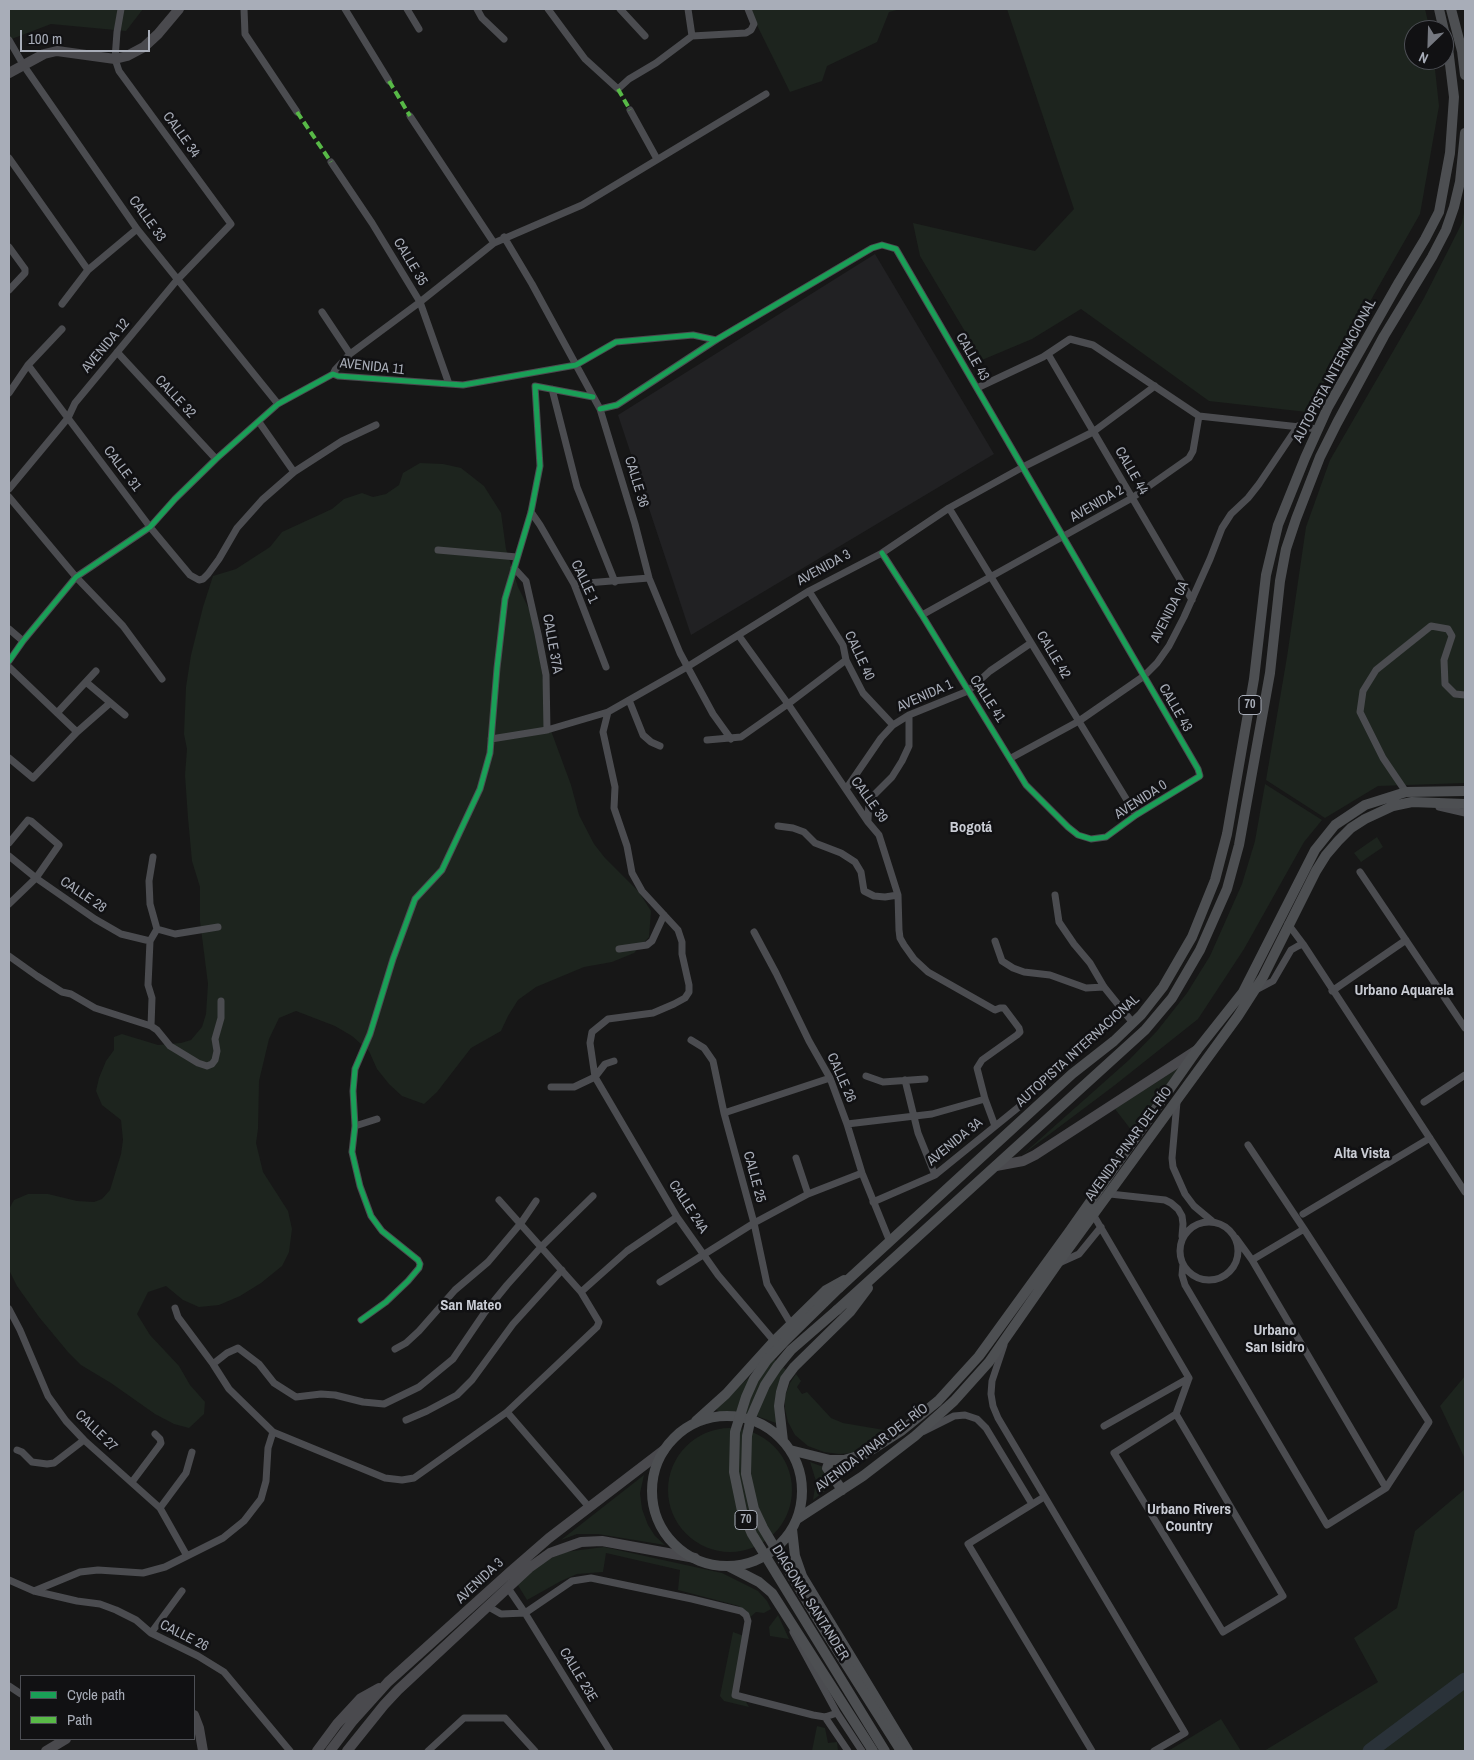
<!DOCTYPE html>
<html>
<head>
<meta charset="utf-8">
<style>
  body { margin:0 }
  #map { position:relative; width:1474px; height:1760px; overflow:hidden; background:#171717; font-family:"Archivo Narrow",sans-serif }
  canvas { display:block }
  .frame { position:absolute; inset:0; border:10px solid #a8adb8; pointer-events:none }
  .legend { position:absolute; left:20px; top:1675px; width:175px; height:65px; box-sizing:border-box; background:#111113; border:1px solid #4d4f55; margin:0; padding:6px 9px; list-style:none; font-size:15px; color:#a8adb8 }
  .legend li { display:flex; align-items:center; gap:10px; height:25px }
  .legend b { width:25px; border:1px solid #4d4f55 }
  .north { position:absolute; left:1404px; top:20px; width:50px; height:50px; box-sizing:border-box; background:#111113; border:1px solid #4d4f55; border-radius:50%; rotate:204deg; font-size:14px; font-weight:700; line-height:20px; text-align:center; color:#a8adb8 }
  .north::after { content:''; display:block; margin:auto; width:18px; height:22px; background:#757880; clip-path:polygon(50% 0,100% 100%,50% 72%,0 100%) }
  .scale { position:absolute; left:20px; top:30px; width:130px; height:22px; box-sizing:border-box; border:2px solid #a8adb8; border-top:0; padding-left:6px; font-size:15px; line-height:18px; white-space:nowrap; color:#a8adb8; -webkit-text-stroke:4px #111113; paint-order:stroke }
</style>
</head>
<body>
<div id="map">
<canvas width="1474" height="1760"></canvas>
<div class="frame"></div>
<ul class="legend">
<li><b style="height:6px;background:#1a9f57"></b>Cycle path</li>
<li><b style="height:6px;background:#58b947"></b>Path</li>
</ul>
<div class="north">N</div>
<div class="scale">100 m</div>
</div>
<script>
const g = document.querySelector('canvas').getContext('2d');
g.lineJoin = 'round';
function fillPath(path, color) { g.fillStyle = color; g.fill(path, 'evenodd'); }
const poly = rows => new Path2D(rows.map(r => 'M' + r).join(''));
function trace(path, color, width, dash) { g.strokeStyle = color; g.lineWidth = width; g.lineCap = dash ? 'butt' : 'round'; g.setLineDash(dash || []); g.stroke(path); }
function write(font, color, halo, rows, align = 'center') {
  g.font = font + ' "Archivo Narrow",sans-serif'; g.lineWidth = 5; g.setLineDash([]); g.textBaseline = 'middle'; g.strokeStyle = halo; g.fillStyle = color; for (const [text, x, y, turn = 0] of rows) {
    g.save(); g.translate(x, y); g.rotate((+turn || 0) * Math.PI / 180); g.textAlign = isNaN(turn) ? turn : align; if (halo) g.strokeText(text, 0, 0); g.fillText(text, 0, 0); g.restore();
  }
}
const built = poly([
  [875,254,994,454,691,635,618,415]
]);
const green = poly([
  [9,9,143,9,126,31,51,24,9,40],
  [749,9,901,9,889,12,877,42,827,66,822,81,790,92],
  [1007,9,1425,9,1430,30,1414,30,1414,60,1434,60,1439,106,1420,214,1307,412,1209,401,1081,309,1032,339,982,360,920,256,913,223,1035,251,1074,209],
  [1465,207,1465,783,1378,786,1325,818,1266,780,1287,657,1306,527,1330,460,1424,298,1462,223],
  [420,463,443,464,461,468,484,486,501,513,506,549,518,587,531,613,536,632,550,728,571,785,579,815,594,844,605,858,639,892,651,911,649,937,634,953,612,962,584,967,536,987,518,1000,508,1016,501,1031,471,1048,437,1092,424,1104,402,1096,389,1084,377,1069,369,1051,352,1036,335,1026,296,1011,279,1018,269,1039,259,1081,258,1129,256,1143,263,1172,288,1211,292,1229,289,1252,282,1266,261,1283,240,1296,219,1305,199,1307,183,1300,166,1286,148,1292,137,1314,150,1335,179,1366,190,1385,205,1402,204,1414,189,1428,174,1424,155,1414,111,1383,81,1365,68,1352,39,1317,17,1286,9,1270,9,1209,14,1200,28,1194,48,1194,77,1201,94,1202,102,1199,110,1190,121,1154,123,1140,121,1120,102,1105,96,1091,99,1078,106,1061,114,1050,114,1037,122,1034,158,1045,181,1043,191,1040,202,1027,206,1014,208,984,200,921,200,887,192,861,188,818,185,775,187,749,184,734,186,687,191,655,203,607,213,576,236,569,270,547,282,532,332,509,344,499,362,493,373,497,386,494,399,485,403,473],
  [1265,784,1322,820,1304,842,1244,949,1198,1019,1115,1085,1022,1155,1129,1060,1157,1031,1187,993,1210,956,1242,884,1255,841],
  [1377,837,1383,847,1361,862,1354,853],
  [1180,1067,1132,1131,1115,1109],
  [771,1356,786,1370,776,1423,754,1415,731,1411,720,1413,716,1409],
  [796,1374,801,1381,797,1387,802,1394,807,1392,831,1418,843,1423,890,1431,891,1434,868,1448,854,1453,839,1454,824,1452,808,1446,795,1435,788,1422,785,1409,785,1396,790,1383],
  [1465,1376,1465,1459,1440,1406],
  '668 1490a62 62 0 1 1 124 0a62 62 0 1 1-124 0Z',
  [868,1457,855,1468,813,1500,816,1481,810,1462,826,1468,844,1468,856,1465],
  [644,1475,640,1493,642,1509,648,1525,655,1536,665,1545,598,1534,577,1534,561,1540],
  [1465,1489,1465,1751,1264,1751,1378,1682,1354,1638,1397,1608,1415,1531],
  [604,1547,722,1573,758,1591,767,1601,771,1609,764,1613,756,1612,747,1620,739,1606,678,1590,680,1570,606,1553,603,1572,577,1574,561,1581,527,1600,516,1582,536,1565,565,1552],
  [778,1615,789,1639,770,1636,769,1627],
  [733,1632,744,1636,734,1690,740,1692,749,1707,724,1701,720,1696],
  [1221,1719,1241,1751,1168,1751],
  [817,1726,825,1728,828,1743,837,1742,838,1751,812,1751]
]);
const river = poly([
  [1370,1751,1465,1680]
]);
const street = poly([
  [244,9,245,34,297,112],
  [345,9,389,81],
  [407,9,419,29],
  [477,9,482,18,504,39],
  [548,9,585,59,618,89,629,79,656,63,692,36,746,33,751,30,754,24,748,9],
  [620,9,645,36],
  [688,9,692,36],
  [9,40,24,66,137,229,278,404],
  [630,110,657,159],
  [410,116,494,243],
  [9,158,88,270],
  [331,162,372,223,420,302,449,384],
  [504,237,532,284,600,409,635,524,649,578,680,653,713,714,731,739],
  [9,247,25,269,25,273,9,290],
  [62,304,88,270,137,229],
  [322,312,350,354],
  [117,352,216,459],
  [1048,354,1192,600],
  [28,365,150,527,190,575,199,580,203,579,208,574,219,559,237,528,262,500,294,472,342,441,376,425],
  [333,374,335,370,350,354,420,302,494,243,582,205,766,94],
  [977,388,1043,357,1070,339,1093,345,1199,416,1318,429],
  [552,389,577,487,615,582],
  [9,393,28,365,62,329],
  [600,409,617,405,716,340,872,248,882,245,896,249,1198,769,1200,776,1136,815,1106,837,1091,839,1078,835,1068,827,1026,785,922,615,882,553],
  [259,422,294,472],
  [9,489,68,418,75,403,177,280,231,224,119,71,115,59,117,32,121,9],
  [9,497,76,577,123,626,162,679],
  [949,508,1136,815],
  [531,512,540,525,574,584,606,667],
  [438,550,517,557],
  [514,568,526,581,538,634,546,675,547,730],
  [574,584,649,578],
  [809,591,843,645,846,660,863,693,893,725],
  [922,615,1132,498,1189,458,1193,451,1199,416],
  [9,629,23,641],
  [739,636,788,704,868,822,879,835,898,895,899,930,900,938,904,945,914,959,928,972,995,1010,1000,1008,1004,1008,1019,1028,1020,1032,1017,1035,982,1060,977,1068,985,1099,995,1126],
  [9,661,23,641,76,577,150,527,175,499,216,459,278,404,333,374,338,376,463,385,576,365,616,342,693,335,716,340],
  [9,667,77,732],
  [86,682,125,715],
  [629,700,643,735,651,742,660,746],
  [608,712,603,732,615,787,614,808,627,846,632,873,642,891,678,930,682,942,682,954,689,985,689,992,685,998,674,1004,653,1013,608,1019,592,1032,590,1043,595,1077,677,1217,718,1275,774,1341],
  [57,713,96,671],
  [491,739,547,730,608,712,687,667,809,591,882,553,949,508,1023,467,1093,432,1155,386],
  [707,740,741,737,788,704,846,660],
  [9,758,33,778,77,732,110,703],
  [1011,758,1079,721,1144,676,1157,663,1169,646,1184,617,1210,559,1222,528,1231,514,1248,498,1259,484,1298,426],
  [846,789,881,738,893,725,909,715,968,691,990,671,1031,643],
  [1406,792,1383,758,1360,712,1363,691,1376,670,1431,626,1448,629,1452,636,1444,660,1445,684,1455,694,1465,695],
  [1439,807,1465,813],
  [868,820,869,800,892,777,902,761,909,746,909,715],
  [778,826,793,828,804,832,815,843,841,853,855,862,861,872,864,891,874,896,885,897,898,895],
  [9,843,28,820,31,821,59,845,36,878,9,904],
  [9,856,36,878,95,919,121,934,150,941],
  [1360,872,1465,1028],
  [1055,895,1059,922,1074,944,1090,963,1104,987,1133,1023],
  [1288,924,1303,944,1465,1192],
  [157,929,175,934,218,927],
  [754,932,776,973,809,1041,830,1078,847,1124,862,1173,890,1242],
  [995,941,1002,961,1013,968,1024,972,1050,975,1086,988,1104,987],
  [619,949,647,945,652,941,664,915],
  [9,956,37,976,62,992,71,994,95,1008,151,1026,157,1030,170,1046,198,1063,207,1066,212,1064,215,1060,217,1051,215,1039,221,1018,221,1001],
  [1256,990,1273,981,1291,950,1298,946,1303,944],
  [1332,991,1406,940],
  [151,1026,152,998,148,985,150,941,157,929,150,904,149,881,153,857],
  [691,1040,704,1048,713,1061,724,1113,754,1223,767,1284,791,1324],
  [866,1076,883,1082,925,1079],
  [905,1080,918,1133,935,1175],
  [551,1087,574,1087,595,1077,605,1064,614,1061],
  [1177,1102,1172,1158,1173,1167,1185,1194,1194,1206,1212,1221],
  [1424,1102,1465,1075],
  [724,1113,830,1078],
  [847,1124,932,1114,985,1099],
  [355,1126,377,1119],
  [796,1158,808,1194],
  [1110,1194,1165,1200,1171,1203,1178,1209,1182,1216,1183,1224,1182,1236],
  [873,1202,935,1175,1020,1106],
  [1303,1214,1430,1138],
  [1094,1216,1189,1378,1176,1414,1114,1453,1223,1632,1283,1596,1176,1414],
  '1180 1251a29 29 0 1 1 58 0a29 29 0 1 1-58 0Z',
  [1236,1238,1252,1260,1386,1488],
  [1252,1260,1304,1229],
  [1059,1263,1079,1254,1101,1227],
  [1183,1264,1182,1275,1185,1285,1327,1525,1386,1488,1429,1422,1304,1229,1248,1145],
  [660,1282,754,1223,808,1194,862,1173],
  [581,1292,627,1251,677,1217],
  [175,1308,178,1317,213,1364,229,1389,273,1432,385,1478,402,1480,414,1478,507,1412,597,1327,599,1322,581,1292,499,1200],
  [9,1309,20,1330,48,1396,66,1421,84,1440,160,1508,187,1556],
  [361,1320,386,1302,408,1281,419,1268,420,1264,418,1260,382,1231,371,1216,360,1186,352,1152,355,1126,353,1091,355,1069,370,1034,393,959,415,899,442,870,480,789,490,753,497,668,505,599,531,512,540,466,535,386,593,397],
  [1004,1345,992,1381,991,1394,993,1406,998,1418,1185,1733,1154,1751],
  [395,1349,406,1343,419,1331,455,1290,488,1262,521,1223,536,1201],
  [213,1364,227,1353,238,1348,259,1364,274,1383,296,1397,321,1394,335,1395,363,1402,384,1404,419,1387,453,1359,485,1312,507,1285,541,1247,593,1196],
  [507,1412,589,1507],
  [406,1420,427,1411,457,1395,472,1380,513,1324,562,1270],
  [1104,1426,1189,1378],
  [924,1431,954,1416,965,1415,977,1419,986,1428,1032,1504],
  [17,1450,22,1452,32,1462,47,1464,54,1463,84,1440],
  [132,1482,159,1446,161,1443,160,1439,155,1434],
  [1044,1497,968,1544,1092,1751],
  [160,1508,186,1473,192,1452],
  [9,1580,34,1591,77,1601,100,1604,116,1610,136,1620,151,1633,198,1656,224,1672,290,1751],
  [508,1588,525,1613,610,1751],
  [34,1591,80,1572,98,1570,143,1573,165,1567,223,1538,244,1521,261,1499,266,1481,268,1448,273,1432],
  [487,1606,501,1614,525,1613],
  [525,1613,572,1581,591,1578,692,1599,741,1611,746,1615,748,1621,735,1695,813,1715,825,1717,837,1713],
  [793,1632,837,1713,862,1751],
  [151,1633,182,1591],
  [9,1686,21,1694],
  [825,1717,848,1751],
  [428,1751,464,1718,505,1718,535,1751]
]);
const secondary = poly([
  [9,73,44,54,57,51,115,59,127,56,144,47,158,34,179,9],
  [996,1166,1023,1161,1035,1155,1197,1050],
  [194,1715,199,1728,203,1751],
  [46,1751,66,1739],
  [317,1751,337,1724,361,1698,379,1688],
  [330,1751,352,1722,388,1682,510,1572,549,1538,664,1450],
  [347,1751,384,1705,398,1690,529,1568,550,1553,581,1542,602,1541,695,1558]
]);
const primary = poly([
  [1451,9,1462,51,1465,75],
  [839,1288,1072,1074,1114,1041,1141,1015,1163,987,1192,937,1215,880,1227,834,1254,679,1266,575,1278,525,1305,458,1328,407,1399,282,1425,239,1439,212,1450,153,1454,97,1448,48,1439,9],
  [837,1310,1145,1030,1172,998,1200,950,1227,889,1239,845,1270,673,1280,581,1286,549,1296,519,1320,457,1337,423,1384,336,1432,257,1446,230,1454,207,1460,182,1465,133],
  '652 1491a75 75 0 1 1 150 0a75 75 0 1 1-150 0Z',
  [696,1421,726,1394,774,1341,826,1290,844,1280],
  [783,1441,779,1406,781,1392,785,1379,794,1367,850,1312,868,1288],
  [790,1450,830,1460,844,1460,865,1454,901,1431,938,1401,979,1356,1069,1232,1197,1050,1243,992,1315,850,1335,825,1365,805,1406,792,1465,791],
  [830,1460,827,1468,842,1490],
  [797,1519,863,1476,915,1436,954,1401,989,1362,1058,1263,1238,1016,1263,977,1316,871,1326,855,1338,841,1351,828,1365,819,1393,806,1412,802,1465,804],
  [792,1529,795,1556,802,1576,908,1751],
  [728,1566,759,1582,772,1593,873,1751]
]);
const primaryBridge = poly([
  [839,1288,784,1342,767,1360,754,1379,746,1397,735,1432,734,1472,742,1511,752,1534,885,1751],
  [837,1310,791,1350,777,1367,765,1385,751,1417,747,1436,746,1474,754,1509,763,1528,820,1623,901,1751]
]);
const quiet = poly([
  [389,81,410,116],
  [618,89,630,110],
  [297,112,331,162]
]);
const cycleway = poly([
  [600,409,617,405,716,340,872,248,882,245,896,249,1198,769,1200,776,1136,815,1106,837,1091,839,1078,835,1068,827,1026,785,922,615,882,553],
  [9,661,23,641,76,577,150,527,175,499,216,459,278,404,333,374,338,376,463,385,576,365,616,342,693,335,716,340],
  [361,1320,386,1302,408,1281,419,1268,420,1264,418,1260,382,1231,371,1216,360,1186,352,1152,355,1126,353,1091,355,1069,370,1034,393,959,415,899,442,870,480,789,490,753,497,668,505,599,531,512,540,466,535,386,593,397]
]);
const shields = [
  [1250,705,22],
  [746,1520,22]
];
const shieldNames = [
  ["70",1250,705],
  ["70",746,1520]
];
const streetNames = [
  ["CALLE 34",181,135,54],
  ["CALLE 33",147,219,54],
  ["CALLE 35",410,262,59],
  ["AVENIDA 12",106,346,-50],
  ["CALLE 43",972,357,60],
  ["AVENIDA 11",372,367,6],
  ["AUTOPISTA INTERNACIONAL",1335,371,-62],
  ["CALLE 32",175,397,47],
  ["CALLE 31",122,469,53],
  ["CALLE 44",1131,471,60],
  ["CALLE 36",636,482,73],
  ["AVENIDA 2",1097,504,-30],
  ["AVENIDA 3",824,568,-29],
  ["CALLE 1",584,582,65],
  ["AVENIDA 0A",1170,612,-63],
  ["CALLE 37A",552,644,80],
  ["CALLE 42",1053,655,59],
  ["CALLE 40",859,656,65],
  ["AVENIDA 1",925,696,-24],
  ["CALLE 41",987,699,57],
  ["CALLE 43",1175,708,60],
  ["CALLE 39",869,800,54],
  ["AVENIDA 0",1141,800,-33],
  ["CALLE 28",83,895,34],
  ["AUTOPISTA INTERNACIONAL",1078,1051,-42],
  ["CALLE 26",841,1078,66],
  ["AVENIDA 3A",955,1142,-39],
  ["AVENIDA PINAR DEL RÍO",1129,1144,-54],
  ["CALLE 25",754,1177,75],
  ["CALLE 24A",688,1207,57],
  ["CALLE 27",96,1431,44],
  ["AVENIDA PINAR DEL RÍO",872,1448,-37],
  ["AVENIDA 3",480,1581,-43],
  ["DIAGONAL SANTANDER",810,1603,58],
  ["CALLE 26",184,1636,27],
  ["CALLE 23E",578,1675,59]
];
const neighbourhoodNames = [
  ["Bogotá",971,828],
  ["Urbano Aquarela",1404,991],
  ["Alta Vista",1362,1154],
  ["San Mateo",471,1306],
  ["Urbano",1275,1331],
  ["San Isidro",1275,1348],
  ["Urbano Rivers",1189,1510],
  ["Country",1189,1527]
];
fillPath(built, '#212123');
fillPath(green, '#1d241e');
trace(river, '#2a3239', 15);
trace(street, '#4b4c50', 7);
trace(secondary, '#4a4a4e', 10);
trace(primary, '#4d4f52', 10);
trace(primaryBridge, '#4d4f52', 10);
trace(quiet, '#58b947', 4, [8, 4]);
trace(cycleway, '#1a9f57', 5);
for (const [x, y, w] of shields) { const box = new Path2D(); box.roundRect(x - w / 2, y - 9.5, w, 19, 4); g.fillStyle = '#111113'; g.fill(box); trace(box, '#a8adb8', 1); }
write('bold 12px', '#a8adb8', null, shieldNames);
write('14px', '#a8adb8', '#111113', streetNames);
write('bold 15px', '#c9ccd4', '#111113', neighbourhoodNames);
</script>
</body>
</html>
